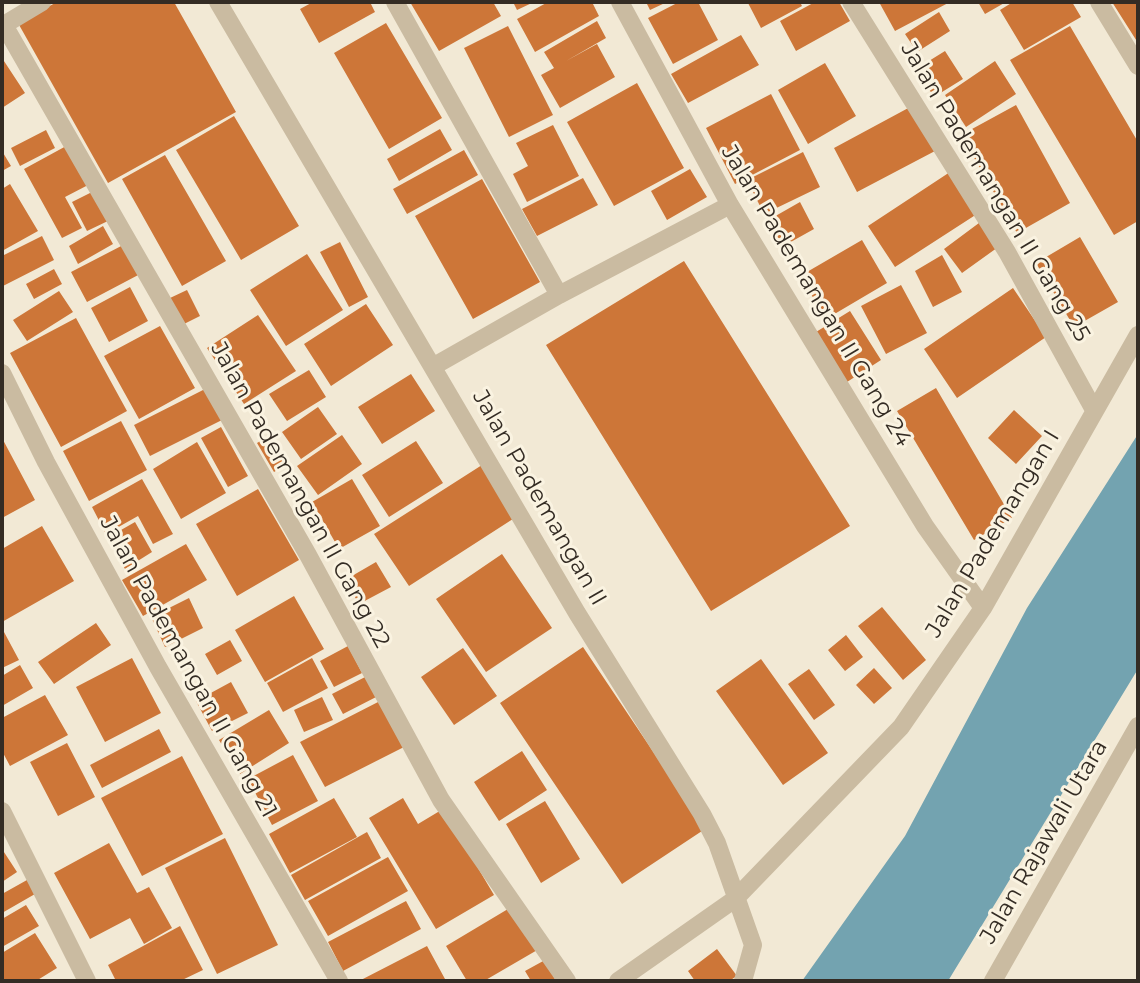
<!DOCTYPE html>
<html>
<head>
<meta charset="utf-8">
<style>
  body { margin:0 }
  #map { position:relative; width:1140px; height:983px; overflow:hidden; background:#f2e9d5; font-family:Montserrat,sans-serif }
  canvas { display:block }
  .frame { position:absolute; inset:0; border:4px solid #342c24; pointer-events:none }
</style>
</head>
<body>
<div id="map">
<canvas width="1140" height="983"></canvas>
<div class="frame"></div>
</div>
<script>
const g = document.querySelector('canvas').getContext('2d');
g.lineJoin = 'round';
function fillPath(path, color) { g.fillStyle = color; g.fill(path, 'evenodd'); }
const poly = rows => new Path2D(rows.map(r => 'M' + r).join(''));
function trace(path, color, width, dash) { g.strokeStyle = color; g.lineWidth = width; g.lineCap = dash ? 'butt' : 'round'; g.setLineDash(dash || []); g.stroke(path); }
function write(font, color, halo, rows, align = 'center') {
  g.font = font + ' Montserrat,sans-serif'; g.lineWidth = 6; g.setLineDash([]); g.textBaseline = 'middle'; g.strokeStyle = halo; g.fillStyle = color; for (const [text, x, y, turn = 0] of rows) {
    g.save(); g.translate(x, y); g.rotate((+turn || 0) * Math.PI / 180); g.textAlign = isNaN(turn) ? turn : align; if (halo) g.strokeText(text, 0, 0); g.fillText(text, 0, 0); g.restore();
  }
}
const water = poly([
  [1138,434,1138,669,948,981,802,981,905,836,1027,608]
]);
const building = poly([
  [57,2,174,2,236,112,108,183,18,23],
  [313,2,370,2,375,12,319,43,300,9],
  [410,2,493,2,501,16,439,51],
  [513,2,534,2,517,10],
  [548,2,592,2,599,16,535,52,517,19],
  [646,2,667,2,650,10],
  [679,2,698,2,718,40,673,64,648,18],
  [751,2,800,2,802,6,761,28,748,3],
  [815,2,839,2,850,21,796,51,780,21],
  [879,2,950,2,895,31],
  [978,2,1006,2,985,14],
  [1013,2,1072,2,1081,17,1024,50,1000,10],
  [1112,2,1138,2,1138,43],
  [939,12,950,31,917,52,905,34],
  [597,21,606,38,566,61,597,44,615,77,560,108,541,75,554,68,544,52],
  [386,23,442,118,389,149,334,53],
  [508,26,553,115,509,137,464,48],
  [1070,26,1138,142,1138,221,1114,235,1010,60],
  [741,35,759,65,688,103,671,74],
  [945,51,963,79,934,97,916,69],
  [2,58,25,93,2,108],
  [995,61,1016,94,966,127,945,95],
  [825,63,856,116,808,144,778,90],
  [637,83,684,168,614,206,567,122],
  [771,94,800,150,735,184,706,128],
  [1016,105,1070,203,1017,233,961,135],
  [912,106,935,151,857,192,834,148],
  [234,116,299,226,241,260,176,150],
  [553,125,579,176,527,202,513,174,528,166,516,143],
  [440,129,452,150,399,181,387,159],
  [46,130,55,148,20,166,11,148],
  [68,145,90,184,65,197,82,228,62,238,24,169],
  [464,150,478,175,407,214,393,189],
  [2,151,11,166,2,171],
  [803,152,820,187,764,214,747,180],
  [165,155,226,261,182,286,122,179],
  [690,169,707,197,667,220,651,191],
  [950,172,977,214,895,267,868,226],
  [583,178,598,205,537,236,522,209],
  [482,179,540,282,473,319,415,216],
  [10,184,38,231,2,251,2,189],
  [96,190,110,220,87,231,72,202],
  [800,202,814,229,780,248,765,222],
  [983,220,1001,245,962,273,944,249],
  [103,226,113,244,78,264,69,246],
  [42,236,54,260,3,286,2,256],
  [1080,237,1118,302,1074,327,1036,263],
  [862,240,887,283,826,319,800,276],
  [340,242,368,297,349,307,320,252],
  [127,243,142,273,87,302,71,272],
  [307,254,343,310,286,346,250,290],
  [942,255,962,292,933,307,915,271],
  [684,261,850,526,711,611,546,345],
  [54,269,62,284,34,299,26,284],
  [901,285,927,333,886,354,861,306],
  [130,287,148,321,109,342,91,308],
  [1013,288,1046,337,957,398,924,349],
  [187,290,200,316,184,324,170,298],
  [59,291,73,312,27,341,13,320],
  [366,304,393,345,331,386,304,344],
  [850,311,881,360,847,382,816,332],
  [258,315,296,371,244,404,207,348],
  [76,318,127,411,61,447,10,353],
  [160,326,195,388,139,419,104,356],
  [309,370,326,397,287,421,269,394],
  [411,374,435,411,382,444,358,407],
  [936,388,1012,518,974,540,897,411],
  [205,389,222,420,150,456,134,425],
  [318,407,337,434,301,459,282,432],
  [1014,410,1042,436,1016,464,988,438],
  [121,421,147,470,89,501,63,451],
  [221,427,248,476,228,487,201,438],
  [271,435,289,463,274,472,257,443],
  [342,435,362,464,318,495,297,466],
  [2,438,35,500,2,518],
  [416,441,443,483,389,517,362,475],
  [197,442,226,493,181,519,153,469],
  [482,465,516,517,409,586,374,534],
  [142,479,173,534,153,544,138,516,106,534,92,507],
  [352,479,380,526,339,549,312,502],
  [258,489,299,560,237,596,196,524],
  [135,522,152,552,125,569,107,538],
  [42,526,74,581,2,622,2,549],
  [186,544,207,580,143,616,122,580],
  [502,554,552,628,486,672,436,599],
  [376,562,391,587,359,604,345,580],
  [294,596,324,649,265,682,235,630],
  [189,598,203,628,165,647,151,617],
  [882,607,926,660,903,680,858,626],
  [96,623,111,645,54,684,38,662],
  [4,632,19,660,2,668,2,634],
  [846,635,863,657,845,671,828,650],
  [230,640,242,661,217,675,205,654],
  [348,646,362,673,334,687,320,661],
  [583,647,705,829,622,884,500,703],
  [463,648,497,696,454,725,421,677],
  [132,658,161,713,105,742,76,687],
  [312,658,328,688,283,712,267,683],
  [761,659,828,753,783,785,716,691],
  [20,665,33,688,2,706,2,676],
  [874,668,892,688,874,704,856,685],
  [809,669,835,705,814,720,788,684],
  [369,675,380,695,343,714,332,694],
  [231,682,248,713,212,731,196,701],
  [45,695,68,735,10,766,2,751,2,718],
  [322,697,333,720,304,732,294,710],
  [380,701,404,747,325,787,300,742],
  [269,710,289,743,240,774,219,740],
  [159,729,171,752,102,788,90,765],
  [67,743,95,797,58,816,30,762],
  [522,751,547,790,499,821,474,782],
  [293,755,318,801,272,825,248,779],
  [182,756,223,834,142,876,101,798],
  [334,798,357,837,290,873,269,834],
  [403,798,418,824,443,809,494,895,436,929,369,818],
  [545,801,580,859,541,883,506,824],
  [367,832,381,858,305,900,291,875],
  [225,838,278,945,217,974,165,868],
  [109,843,137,893,149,887,172,928,144,944,130,918,90,939,54,873],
  [2,849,17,872,2,882],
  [388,857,408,891,328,936,308,901],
  [27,880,35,894,2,913,2,894],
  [406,901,421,929,343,971,328,942],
  [26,905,39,926,2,947,2,919],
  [513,906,539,949,484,981,467,981,446,946],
  [180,926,203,970,180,981,116,981,108,965],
  [35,933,57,968,36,981,2,981,2,953],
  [427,946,445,979,359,981],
  [717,949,737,976,729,981,695,981,688,971],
  [545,960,556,981,531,981,525,971]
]);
const minor = poly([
  [218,2,577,613,702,814,717,843,753,945,743,981],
  [395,2,559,295],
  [620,2,730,205,925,526,983,608],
  [851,2,1007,252,1094,410],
  [1099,2,1138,66],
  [4,25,308,555,441,800,567,981],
  [2,26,42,2],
  [434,366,559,295,730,205],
  [2,373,46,462,158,667,339,981],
  [2,811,87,981],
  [618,981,735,899,901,727,983,608,1138,335],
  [993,981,1138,726]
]);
const streetNames = [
  ["Jalan Pademangan II Gang 25",995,192,59],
  ["Jalan Pademangan II Gang 24",816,296,59],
  ["Jalan Pademangan II Gang 22",300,495,61],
  ["Jalan Pademangan II",539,498,60],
  ["Jalan Pademangan I",993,534,-59],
  ["Jalan Pademangan II Gang 21",188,667,61],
  ["Jalan Rajawali Utara",1044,842,-60]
];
fillPath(water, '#73a3b0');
fillPath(building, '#cd7638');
trace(minor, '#cabba1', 18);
write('23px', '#342c24', '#faf3e1', streetNames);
</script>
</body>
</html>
